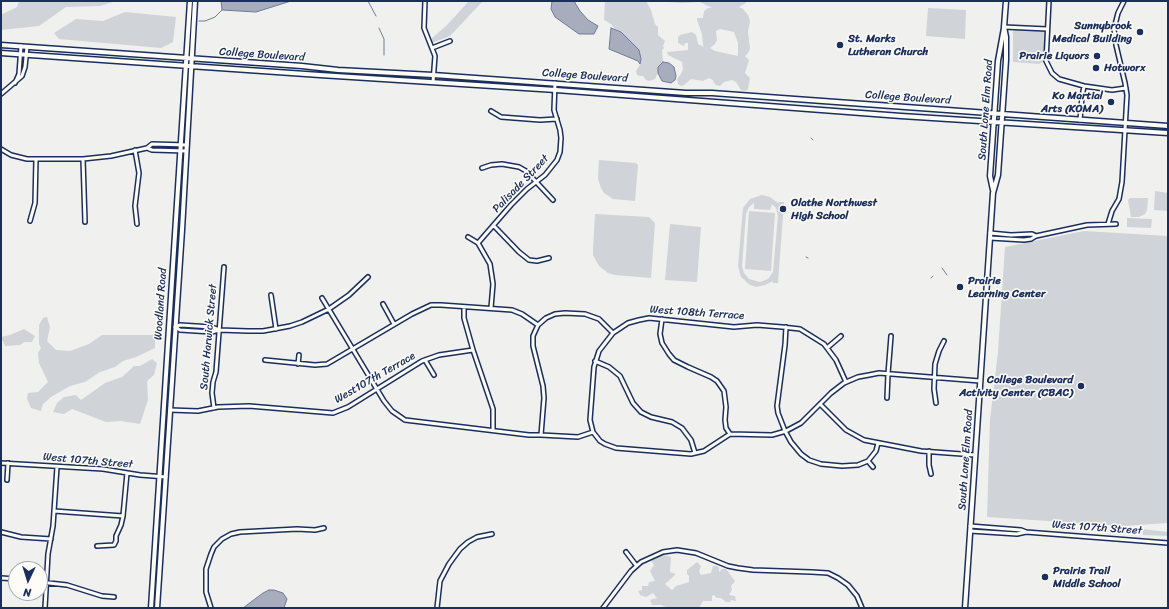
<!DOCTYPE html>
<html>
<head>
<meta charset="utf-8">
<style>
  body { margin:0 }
  #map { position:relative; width:1169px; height:609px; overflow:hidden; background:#f0f0ee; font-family:Sriracha,sans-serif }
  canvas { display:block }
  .frame { position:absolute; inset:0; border:2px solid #1b2f5e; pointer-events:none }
  .north { position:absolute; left:8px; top:561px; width:40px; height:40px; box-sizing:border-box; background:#fdfcf7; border:1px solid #a3aaba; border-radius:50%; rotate:184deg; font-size:11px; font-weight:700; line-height:16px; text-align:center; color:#1b2f5e }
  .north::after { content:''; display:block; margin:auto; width:14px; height:18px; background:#1b2f5e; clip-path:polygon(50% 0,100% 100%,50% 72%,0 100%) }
</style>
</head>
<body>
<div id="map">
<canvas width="1169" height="609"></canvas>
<div class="frame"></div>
<div class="north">N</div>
</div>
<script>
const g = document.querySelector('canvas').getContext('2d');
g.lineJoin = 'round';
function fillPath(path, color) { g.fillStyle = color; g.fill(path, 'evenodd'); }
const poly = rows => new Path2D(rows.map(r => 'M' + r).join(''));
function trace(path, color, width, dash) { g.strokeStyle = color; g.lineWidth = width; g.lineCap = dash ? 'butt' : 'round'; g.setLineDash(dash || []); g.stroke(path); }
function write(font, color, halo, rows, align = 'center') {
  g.font = font + ' Sriracha,sans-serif'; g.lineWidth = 3; g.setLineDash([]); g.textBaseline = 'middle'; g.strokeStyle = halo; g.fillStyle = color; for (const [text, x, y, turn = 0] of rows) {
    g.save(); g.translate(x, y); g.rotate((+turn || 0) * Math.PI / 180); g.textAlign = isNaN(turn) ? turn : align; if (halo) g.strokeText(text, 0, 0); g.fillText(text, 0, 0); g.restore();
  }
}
const green = poly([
  [19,1,116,1,100,6,66,7,39,26,1,30,1,15,17,7],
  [469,1,483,1,450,36,432,43,431,39,447,25],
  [605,1,646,1,651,10,655,24,658,27,658,35,665,41,663,46,664,48,662,50,663,62,658,67,658,73,655,79,649,81,646,80,643,76,640,76,637,75,636,71,641,63,640,54,621,32,616,30,611,24,604,20],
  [653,1,746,1,746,3,739,7,743,9,748,15,750,21,748,32,750,49,748,53,745,56,749,60,745,73,750,78,748,89,746,91,741,90,736,82,732,80,724,82,720,86,716,85,714,83,713,80,709,78,703,81,691,79,684,85,681,86,678,84,677,79,681,74,683,69,682,62,668,55,667,52,688,50,688,43,685,43,684,46,678,43,678,37,680,35,692,32,696,35,698,44,704,47,703,45,702,34,697,20,697,18,703,18,704,11,708,8,712,8,700,2,682,3],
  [720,29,734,32,738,43,738,56,715,51,710,48,715,44,717,40,716,31],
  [928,8,966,10,965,39,926,36],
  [125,12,176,17,173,42,161,48,59,39,54,33,76,19,103,21],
  [1016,29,1043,31,1045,33,1043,62,1039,64,1013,62,1013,31],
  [599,160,636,163,638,165,635,201,613,199,604,193,601,188,598,179],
  [1155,191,1168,193,1168,211,1154,210],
  [762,195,770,197,778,203,779,202,784,202,778,283,773,283,773,281,765,285,756,287,750,285,741,277,738,266,743,208,750,199],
  [754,203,754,209,770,210,772,204,776,208,778,216,773,272,768,279,760,282,749,279,744,273,742,266,746,214,749,207],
  [1130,198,1148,198,1147,210,1145,214,1139,217,1131,217,1128,200],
  [749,211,775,213,771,271,745,269],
  [595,214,649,217,655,223,651,278,615,275,608,273,599,266,593,255,593,249],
  [1127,218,1152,219,1151,228,1127,227],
  [670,224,701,227,697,282,665,280],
  [1084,231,1168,236,1168,523,1124,526,987,517,990,420,998,352,1005,247],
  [47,317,50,327,47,341,56,350,70,351,89,344,102,335,153,335,158,331,160,333,155,341,155,348,136,357,123,361,115,367,100,372,85,382,70,386,51,397,43,404,41,411,31,408,27,399,28,393,38,392,48,382,39,363,38,353,41,348,39,344,39,325,43,318],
  [24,329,35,336,32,342,24,342,20,345,5,346,3,341,1,341,1,337,10,335],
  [152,359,157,363,154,375,147,381,148,400,140,424,121,421,106,422,72,409,64,414,53,412,57,403,64,397,76,395,81,400,105,383,122,377,134,366,140,366],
  [168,378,170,386,164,467,163,472,162,471],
  [158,527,160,535,156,599,155,599,154,591],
  [1142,529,1168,532,1168,536,1143,535],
  [664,555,671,557,670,572,676,574,665,584,672,590,676,586,689,582,689,576,687,574,687,570,697,562,701,566,699,572,701,575,711,573,713,566,717,566,719,568,719,572,722,569,726,569,735,581,731,586,732,590,729,595,735,596,736,601,731,600,730,602,726,602,721,598,717,598,714,595,712,596,712,601,703,601,699,608,665,608,666,607,661,605,652,605,650,600,657,598,653,593,646,597,640,595,638,591,642,590,642,586,648,586,649,582,655,581,650,571,654,565,651,560,658,556]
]);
const water = poly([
  [221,1,291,1,256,12,222,10,221,1],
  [552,1,574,1,580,11,588,20,598,26,594,34,579,34,555,17,551,9,552,1],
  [611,28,621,32,639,50,641,59,640,64,638,61,609,49,611,28],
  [663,62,669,63,674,67,676,76,675,80,671,83,662,81,658,73,658,67,663,62],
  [269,590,274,590,283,593,287,599,284,608,243,608,263,593,269,590]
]);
const stream = poly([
  [368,1,376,16],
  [199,21,205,21,215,17,222,10],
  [379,28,384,39,384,55],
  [811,138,813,140],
  [806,257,808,258],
  [942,268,947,275],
  [931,278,933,276]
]);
const street = poly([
  [425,1,424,28,435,56,433,82],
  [1049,1,1046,61,1052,73,1059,79,1084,86,1112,90,1126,88],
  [1004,27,1047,29],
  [432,48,450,41],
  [15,83,19,74,21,46],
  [1,94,22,76,25,67,27,47],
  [491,111,501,117,540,120,557,119],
  [1080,120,1082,97,1084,86],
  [147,148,152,150,186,151],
  [1,149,11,155,27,159,83,159,111,156,147,148,152,144,187,145],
  [135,150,139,173,135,206,137,224],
  [83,159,85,222],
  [482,168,491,165,502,164,519,167,526,171,553,200],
  [30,221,35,203,36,159],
  [1108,224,1112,211,1119,199,1122,182,1127,95,1125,83,1116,45,1114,29,1118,13,1124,1],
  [494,226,519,252,529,260,537,261,549,258],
  [990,233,1011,235,1032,234,1036,236],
  [468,237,478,243],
  [990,238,1024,240,1031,239,1036,236,1087,225,1116,224],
  [271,295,276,329],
  [322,298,384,401,392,411,405,420,529,435,541,435,578,437,593,432],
  [383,304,394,324],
  [491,308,493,284,490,264,478,243,511,205,527,189,545,175,557,160,560,152,561,138,560,130,554,110,555,83],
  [662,319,660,334,662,343,669,354,674,360,688,367,711,377,717,381,724,391,726,407,725,420,726,428,730,434],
  [538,325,533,336,533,346,543,386,544,398,541,435],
  [175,327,180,325,212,327,219,330,248,331,263,331,290,326,302,322,329,309,349,295,368,277],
  [175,327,180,330,212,332,219,330],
  [786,327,785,345,777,406,778,413,785,431,791,442,801,454,809,460,821,464,842,466,858,465,868,461,876,451,878,443],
  [613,333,599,351,594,367,590,420,593,432,600,441,605,444,616,448,691,454,704,451,730,434,772,435,786,431,801,423,831,393,844,383,858,377,869,375,879,373,980,381],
  [827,348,841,336],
  [473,350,493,409,493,430],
  [265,360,315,365,327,364,412,314,431,305,441,305,512,310,522,314,538,325,546,318,555,314,565,313,585,314,599,319,613,333,628,323,639,320,649,318,734,327,757,325,782,327,800,329,824,344,836,360,846,382],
  [425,360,434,375],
  [595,361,609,367,620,376,633,403,641,412,651,417,672,422,682,428,691,440,695,453],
  [298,364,299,355],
  [887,398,888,374,891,336],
  [936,403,934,389,935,364,939,351,944,341],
  [820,404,846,430,864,440,921,451,975,455],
  [214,408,212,393,213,382,216,372,224,267],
  [170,410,198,411,218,407,249,406,333,413,348,407,422,361,439,355,473,350,464,318,464,307],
  [929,451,929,465,931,474],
  [868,461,873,467],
  [1,463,103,469,140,475,166,477],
  [7,480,8,463],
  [54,511,123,516],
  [970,526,1021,530,1026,532,1168,543],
  [970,531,1017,534,1026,532],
  [1,532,21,537,51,539],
  [97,546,114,545,116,541,116,536,121,525,123,516,127,473],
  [626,552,636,565],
  [1,578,16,579],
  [40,582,67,585,102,596,114,597],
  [45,608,48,554,53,526,57,467],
  [211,608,206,592,206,569,211,554,214,547,222,539,231,534,240,532,297,529,315,530,324,528],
  [437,608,440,581,449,564,460,549,468,542,477,537,492,534],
  [603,608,631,571,641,562,663,552,677,550,696,553,728,566,738,568,753,570,811,572,828,573,838,578,848,585,857,596,862,608]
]);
const secondary = poly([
  [1,45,302,66,338,70,433,75,686,93,712,93,1168,126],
  [1,53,320,75,556,90,901,116,1168,133],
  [993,190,990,176,998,61,1004,28],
  [151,608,190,1],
  [157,608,182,230,195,1],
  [965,608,993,193,998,175,1006,60,1006,37,1004,27,1006,1]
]);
const markers = [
  [1140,32,4,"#1b2f5e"],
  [840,45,4,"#1b2f5e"],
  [1097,56,4,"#1b2f5e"],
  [1096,68,4,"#1b2f5e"],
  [1111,102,4,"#1b2f5e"],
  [783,209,4,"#1b2f5e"],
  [960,287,4,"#1b2f5e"],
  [1081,386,4,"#1b2f5e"],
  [1045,577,4,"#1b2f5e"]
];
const poiNames = [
  ["Sunnybrook",1132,26,"right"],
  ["Medical Building",1132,39,"right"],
  ["St. Marks",848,39],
  ["Lutheran Church",848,52],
  ["Prairie Liquors",1089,56,"right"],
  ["Hotworx",1104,68],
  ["Ko Martial",1103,96,"right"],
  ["Arts (KOMA)",1103,109,"right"],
  ["Olathe Northwest",791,203],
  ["High School",791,216],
  ["Prairie",968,281],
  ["Learning Center",968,294],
  ["College Boulevard",1073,380,"right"],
  ["Activity Center (CBAC)",1073,393,"right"],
  ["Prairie Trail",1053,571],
  ["Middle School",1053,584]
];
const streetNames = [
  ["College Boulevard",262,55,4],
  ["College Boulevard",585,76,4],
  ["College Boulevard",908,98,4],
  ["South Lone Elm Road",986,110,-86],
  ["Palisade Street",521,184,-46],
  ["Woodland Road",161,304,-86],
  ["West 108th Terrace",697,313,4],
  ["South Harwick Street",209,337,-85],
  ["West107th Terrace",375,378,-30],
  ["South Lone Elm Road",966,460,-86],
  ["West 107th Street",88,461,5],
  ["West 107th Street",1097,528,4]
];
fillPath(green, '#d0d3d8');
fillPath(water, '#a7adbd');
trace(water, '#6f7b97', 1);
trace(stream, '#6f7b97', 1);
trace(street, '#1b2f5e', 6);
trace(secondary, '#1b2f5e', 7);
trace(street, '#fdfcf7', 3);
trace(secondary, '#fdfcf7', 4);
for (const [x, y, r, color] of markers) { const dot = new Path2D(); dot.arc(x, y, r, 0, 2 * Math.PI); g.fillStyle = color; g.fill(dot); trace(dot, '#fdfcf7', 1.5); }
write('bold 11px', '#1b2f5e', '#fdfcf7', poiNames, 'left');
write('11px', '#1b2f5e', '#fdfcf7', streetNames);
</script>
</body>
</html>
